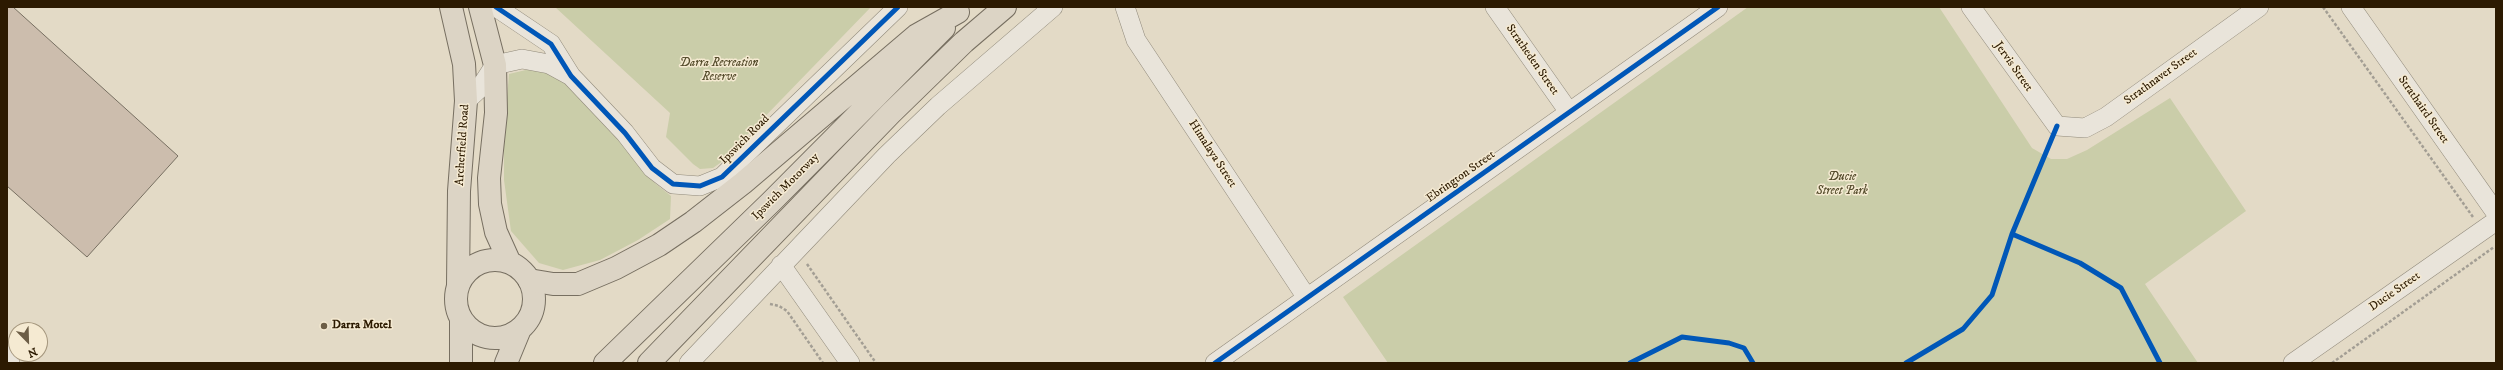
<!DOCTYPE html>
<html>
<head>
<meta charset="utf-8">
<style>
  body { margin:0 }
  #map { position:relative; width:2503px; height:370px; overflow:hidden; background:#e3dac6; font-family:"IM FELL DW Pica",serif }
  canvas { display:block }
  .frame { position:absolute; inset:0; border:8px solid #2c1a01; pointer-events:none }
  .north { position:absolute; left:8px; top:322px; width:40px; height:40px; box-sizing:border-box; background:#f5ead2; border:1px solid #a5977e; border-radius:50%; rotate:157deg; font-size:11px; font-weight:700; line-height:16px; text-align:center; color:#2c1a01 }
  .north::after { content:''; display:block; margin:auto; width:14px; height:18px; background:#6c5d46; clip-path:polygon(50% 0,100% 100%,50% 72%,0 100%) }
</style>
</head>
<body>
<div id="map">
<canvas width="2503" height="370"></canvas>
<div class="frame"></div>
<div class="north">N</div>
</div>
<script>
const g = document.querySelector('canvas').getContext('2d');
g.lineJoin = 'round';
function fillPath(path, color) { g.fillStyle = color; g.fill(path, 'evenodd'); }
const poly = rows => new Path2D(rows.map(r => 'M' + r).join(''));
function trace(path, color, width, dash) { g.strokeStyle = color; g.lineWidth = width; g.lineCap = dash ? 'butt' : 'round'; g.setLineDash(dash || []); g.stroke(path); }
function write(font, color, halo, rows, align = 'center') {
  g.font = font + ' "IM FELL DW Pica",serif'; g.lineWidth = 3; g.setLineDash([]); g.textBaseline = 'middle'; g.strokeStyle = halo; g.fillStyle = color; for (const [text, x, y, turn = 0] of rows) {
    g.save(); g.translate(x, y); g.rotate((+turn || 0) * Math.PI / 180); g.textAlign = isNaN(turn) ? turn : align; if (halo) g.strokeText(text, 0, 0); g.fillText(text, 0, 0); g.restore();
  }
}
const green = poly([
  [555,7,871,7,720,163,713,168,700,169,693,164,666,137,670,113],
  [1748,7,1939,7,2032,148,2051,159,2067,159,2087,150,2170,98,2246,211,2145,284,2198,363,1388,363,1343,297],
  [530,69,555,73,616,133,637,164,656,184,671,196,670,219,638,240,600,260,563,270,539,263,511,231,504,180,504,135,509,74]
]);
const building = poly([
  [7,7,13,7,178,156,87,257,7,186,7,7]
]);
const path = poly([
  [2323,7,2473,217],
  [807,264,876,363],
  [770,304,779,306,787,311,823,363],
  [2332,363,2494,247]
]);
const minor = poly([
  [496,7,551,44,571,76,625,133,652,168,673,184,700,186,722,177,898,7],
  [1125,7,1136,40,1307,298],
  [1495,7,1569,112],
  [1971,7,2057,126,2085,128,2106,117,2259,7],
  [2351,7,2496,213],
  [466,101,480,88,495,65,522,59,549,64,571,76],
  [781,265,850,363],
  [7,351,10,363],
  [689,363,887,155,938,106,1053,7],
  [1215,363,1718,7],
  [2293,363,2496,221]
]);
const major = poly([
  [451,7,464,64,466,101,459,191,458,284],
  [480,7,495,65,496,113,489,178,490,204,496,232,510,263],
  '456 299a39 39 0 1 1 78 0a39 39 0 1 1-78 0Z',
  [461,363,461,320],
  [506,363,520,329]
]);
const highway = poly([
  [529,280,553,284,578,284,616,268,659,245,693,222,743,183,917,35,958,12],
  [605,363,771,202,944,28],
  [649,363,891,113,964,42,1005,7]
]);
const cycleway = poly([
  [496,7,551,44,571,76,625,133,652,168,673,184,700,186,722,177,898,7],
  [2012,234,2080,263,2121,288,2160,363],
  [1215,363,1718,7],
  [1630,363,1682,337,1729,343,1744,348,1753,363],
  [1906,363,1963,329,1992,295,2012,234,2057,126]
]);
const markers = [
  [324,326,4,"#6c5d46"]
];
const streetNames = [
  ["Stratheden Street",1532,60,55],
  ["Jervis Street",2013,67,55],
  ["Strathnaver Street",2161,77,-36],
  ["Strathaird Street",2423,110,55],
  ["Ipswich Road",745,140,-45],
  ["Archerfield Road",463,145,-86],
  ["Himalaya Street",1212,154,57],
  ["Ebrington Street",1461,177,-35],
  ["Ipswich Motorway",786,187,-45],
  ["Ducie Street",2395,292,-35]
];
const parkNames = [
  ["Darra Recreation",719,64],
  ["Reserve",719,78],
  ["Ducie",1842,178],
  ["Street Park",1842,192]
];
const poiNames = [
  ["Darra Motel",332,326]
];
fillPath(green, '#cacda9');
fillPath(building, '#ccbdad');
trace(building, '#776f61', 1);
trace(minor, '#918a7b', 20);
trace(major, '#776f61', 24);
trace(highway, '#776f61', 24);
trace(path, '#a39e94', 2.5, [3, 2]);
trace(minor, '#e9e4da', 19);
trace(major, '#dcd4c5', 22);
trace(highway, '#dcd4c5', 22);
trace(cycleway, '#0057b8', 5);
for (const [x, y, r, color] of markers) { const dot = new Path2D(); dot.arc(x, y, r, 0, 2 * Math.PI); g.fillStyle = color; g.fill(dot); trace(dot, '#f5ead2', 1.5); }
write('12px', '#2c1a01', '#f5ead2', streetNames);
write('italic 12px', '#554c2c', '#f5ead2', parkNames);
write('bold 12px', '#2c1a01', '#f5ead2', poiNames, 'left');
</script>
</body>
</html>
